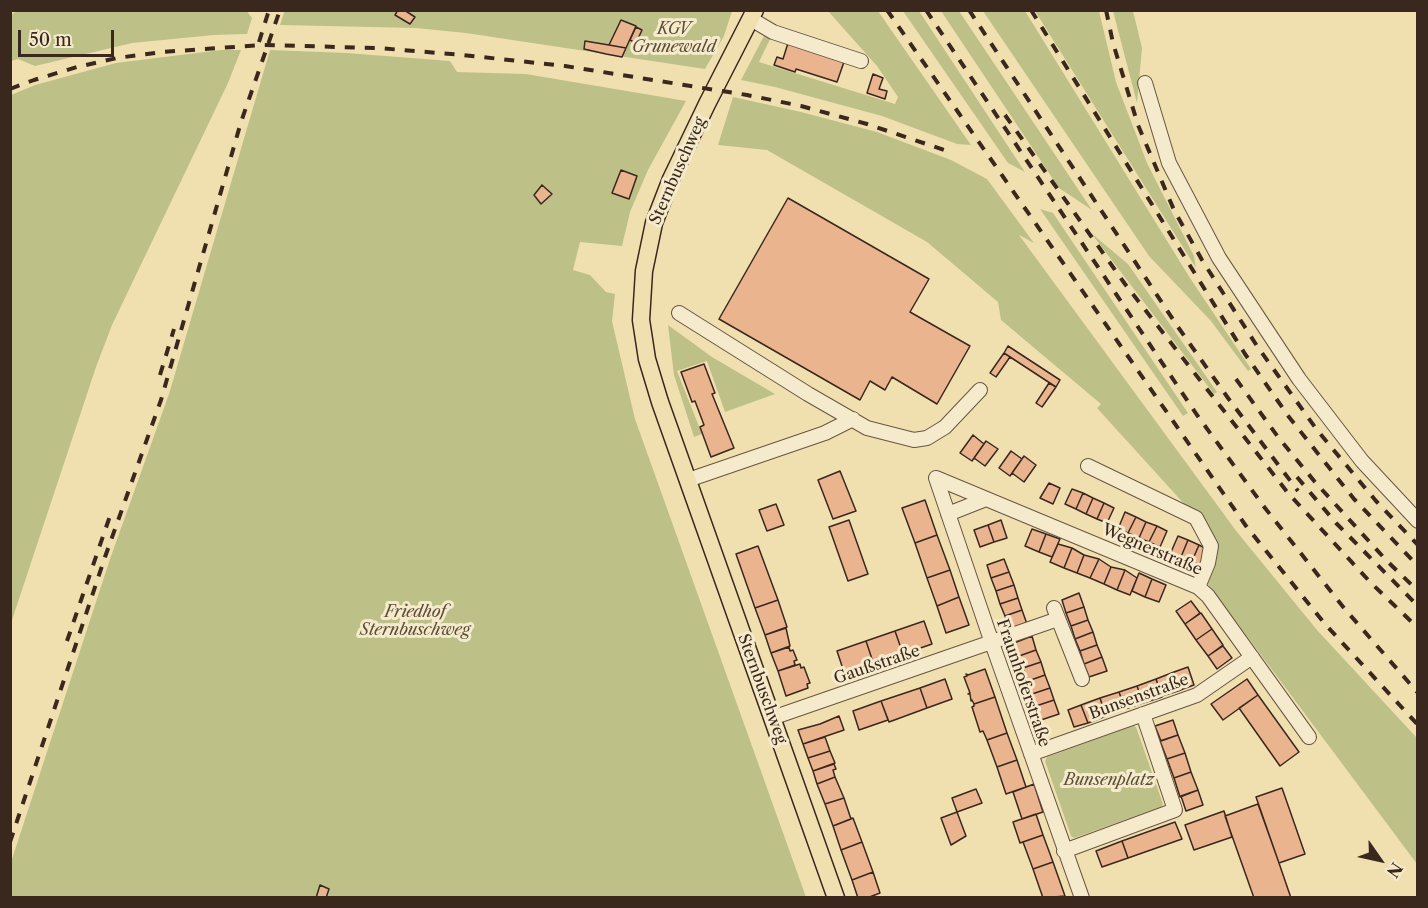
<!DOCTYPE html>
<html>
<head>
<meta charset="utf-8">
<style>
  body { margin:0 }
  #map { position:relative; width:1428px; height:908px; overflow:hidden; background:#f0e0b0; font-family:"Libre Caslon Text",serif }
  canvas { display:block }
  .frame { position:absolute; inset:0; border:12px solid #3a271d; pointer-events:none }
  .north { position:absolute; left:1350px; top:830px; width:60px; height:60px; -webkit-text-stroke:4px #f5ebcc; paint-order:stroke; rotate:124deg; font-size:16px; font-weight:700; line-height:24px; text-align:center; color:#3a271d }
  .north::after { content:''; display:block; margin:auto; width:21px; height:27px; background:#3a271d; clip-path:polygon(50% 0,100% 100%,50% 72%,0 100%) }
  .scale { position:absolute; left:18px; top:30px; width:96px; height:27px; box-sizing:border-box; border:3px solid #3a271d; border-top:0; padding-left:8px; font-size:18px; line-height:21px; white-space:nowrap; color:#3a271d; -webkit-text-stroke:4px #f5ebcc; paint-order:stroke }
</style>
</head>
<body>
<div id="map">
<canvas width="1428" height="908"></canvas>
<div class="frame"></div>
<div class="north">N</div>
<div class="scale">50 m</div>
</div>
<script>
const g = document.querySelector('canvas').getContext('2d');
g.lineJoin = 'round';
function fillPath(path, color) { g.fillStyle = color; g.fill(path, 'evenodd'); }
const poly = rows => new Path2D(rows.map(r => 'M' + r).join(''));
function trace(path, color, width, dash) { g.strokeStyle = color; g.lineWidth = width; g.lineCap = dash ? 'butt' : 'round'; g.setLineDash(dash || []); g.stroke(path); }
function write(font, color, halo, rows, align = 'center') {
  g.font = font + ' "Libre Caslon Text",serif'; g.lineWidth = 6; g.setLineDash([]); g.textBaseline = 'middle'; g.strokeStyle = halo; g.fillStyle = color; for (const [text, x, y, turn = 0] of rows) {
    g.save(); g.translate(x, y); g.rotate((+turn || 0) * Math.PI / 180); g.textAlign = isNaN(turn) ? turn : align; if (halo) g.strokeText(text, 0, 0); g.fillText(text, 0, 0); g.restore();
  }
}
const green = poly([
  [246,10,252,18,247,34,214,35,132,43,35,66,18,59,11,61,11,15,17,11],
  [285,10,732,11,724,36,705,69,466,33,416,28,280,25],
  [828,11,878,11,971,145,957,144,882,116,775,87,741,80,764,36,767,35,771,37,759,62,895,104,898,97,877,66],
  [903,11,919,11,1025,172,1008,163],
  [941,11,959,11,1092,210,1059,188],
  [983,11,1025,11,1190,278,1251,369,1248,371,1211,321,1149,256],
  [1035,11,1099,11,1116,82,1147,163,1194,256,1196,268],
  [1113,11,1133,11,1142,48,1137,103],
  [221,50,241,50,228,83,112,325,96,367,11,623,11,95,35,85,116,63],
  [270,50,347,53,450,61,457,72,526,74,686,101,648,170,630,212,622,246,580,242,573,270,590,275,606,292,615,294,612,321,635,419,806,897,11,898,11,862,110,559,169,394],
  [733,97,801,112,877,132,951,160,987,179,1034,243,1019,235,1237,532,1317,630,1417,738,1417,864,1208,584,1216,539,1097,408,1101,404,1001,320,998,302,927,242,767,150,718,145],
  [1040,209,1053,213,1188,413,1183,416],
  [1091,233,1128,264,1217,392,1214,394],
  [668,325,712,357,775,394,725,412,707,361,677,371,702,434,694,437,674,375],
  [1133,726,1136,727,1163,804,1161,807,1074,838,1071,836,1045,761,1047,757]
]);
const building = poly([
  [398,10,404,10,415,17,410,24,395,15,398,10],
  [621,20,636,26,626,48,609,45,621,20],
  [636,27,642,30,636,43,630,40,636,27],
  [585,41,609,45,626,48,622,57,606,54,584,49,585,41],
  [788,43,845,59,837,82,796,69,795,72,774,65,777,57,783,59,788,43],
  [873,74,883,78,879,89,887,91,885,99,867,93,873,74],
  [621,170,637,176,629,199,612,193,621,170],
  [542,185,552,194,541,204,534,195,542,185],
  [788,198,929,279,910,312,970,346,937,404,892,377,885,390,870,381,860,400,719,319,788,198],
  [1008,346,1060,380,1056,387,1004,353,1008,346],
  [1004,353,1010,357,996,377,990,373,1004,353],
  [704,364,715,393,712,394,734,448,711,457,700,427,704,425,695,401,692,402,681,372,704,364],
  [1049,383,1056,387,1042,407,1036,403,1049,383],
  [973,435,984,444,972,461,960,453,973,435],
  [986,441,998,449,985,466,974,458,986,441],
  [1011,451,1022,459,1010,476,999,468,1011,451],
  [1024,456,1036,465,1024,482,1012,473,1024,456],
  [840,471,856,511,833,519,818,480,840,471],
  [1049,483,1060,488,1053,504,1040,498,1049,483],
  [1072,489,1083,493,1076,509,1065,504,1072,489],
  [1083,493,1093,498,1086,514,1076,509,1083,493],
  [1093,498,1104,503,1097,519,1086,514,1093,498],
  [925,500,937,535,915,543,902,508,925,500],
  [1104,503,1114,508,1107,523,1097,519,1104,503],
  [776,504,784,525,767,531,759,510,776,504],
  [1125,512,1136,517,1128,533,1118,529,1125,512],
  [1136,517,1146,522,1139,538,1128,533,1136,517],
  [849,520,868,574,848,581,829,527,849,520],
  [1001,520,1007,538,994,542,988,525,1001,520],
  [1146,522,1157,526,1149,542,1139,538,1146,522],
  [988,525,994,542,980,547,974,530,988,525],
  [1157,526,1167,531,1160,547,1149,542,1157,526],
  [1032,529,1046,534,1039,552,1025,546,1032,529],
  [1046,534,1060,539,1052,557,1039,552,1046,534],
  [937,535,950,570,927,578,915,543,937,535],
  [1178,536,1188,540,1181,557,1171,552,1178,536],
  [1188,540,1199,545,1192,561,1181,557,1188,540],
  [1058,544,1072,548,1064,568,1050,562,1058,544],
  [1199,545,1209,550,1202,566,1192,561,1199,545],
  [758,546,778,600,755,608,736,554,758,546],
  [1072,548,1084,555,1077,573,1064,568,1072,548],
  [1084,555,1099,559,1090,578,1077,573,1084,555],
  [1004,559,1009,572,991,578,987,565,1004,559],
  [1099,559,1111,567,1104,584,1090,578,1099,559],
  [1111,567,1125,570,1117,590,1104,584,1111,567],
  [950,570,959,597,937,606,927,578,950,570],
  [1125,570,1137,578,1130,595,1117,590,1125,570],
  [1009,572,1014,585,996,591,991,578,1009,572],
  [1139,573,1152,579,1145,597,1132,591,1139,573],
  [1152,579,1166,585,1159,602,1145,597,1152,579],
  [1014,585,1018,598,1000,604,996,591,1014,585],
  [1079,593,1084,607,1066,613,1062,600,1079,593],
  [959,597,969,625,946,633,937,606,959,597],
  [1018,598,1022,610,1005,616,1000,604,1018,598],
  [778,600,787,627,765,635,755,608,778,600],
  [1191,601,1200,613,1185,624,1176,611,1191,601],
  [1084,607,1088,620,1071,626,1066,613,1084,607],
  [1022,610,1027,624,1009,630,1005,616,1022,610],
  [1201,613,1212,629,1196,640,1185,624,1201,613],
  [1088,620,1093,632,1075,639,1071,626,1088,620],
  [924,621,932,644,903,654,895,631,924,621],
  [786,628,790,646,771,653,765,635,786,628],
  [1212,629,1223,645,1208,656,1196,640,1212,629],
  [895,631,903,654,874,665,866,641,895,631],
  [1093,632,1097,645,1080,651,1075,639,1093,632],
  [1032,636,1036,650,1019,656,1014,643,1032,636],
  [866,641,874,665,845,675,837,651,866,641],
  [1097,645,1102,657,1084,664,1080,651,1097,645],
  [1223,646,1232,658,1217,669,1208,656,1223,646],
  [789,647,790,651,793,650,797,660,794,661,795,665,778,671,771,653,789,647],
  [1036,650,1041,662,1023,668,1019,656,1036,650],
  [1102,657,1107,671,1089,677,1084,664,1102,657],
  [1041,662,1045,675,1028,681,1023,668,1041,662],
  [800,664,801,668,804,667,810,683,807,684,808,688,786,696,778,671,800,664],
  [1188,667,1194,685,1180,690,1174,672,1188,667],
  [985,669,995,697,974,704,972,700,971,701,970,694,968,694,970,693,964,677,967,676,966,674,968,675,985,669],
  [1174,672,1181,690,1162,696,1156,679,1174,672],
  [1045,675,1050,688,1032,694,1028,681,1045,675],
  [945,679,952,699,927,708,920,688,945,679],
  [1156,679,1162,697,1143,703,1137,686,1156,679],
  [1247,679,1258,695,1223,720,1211,704,1247,679],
  [1137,686,1143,703,1125,709,1119,692,1137,686],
  [920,688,927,708,889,722,881,701,920,688],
  [1050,688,1054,700,1036,706,1032,694,1050,688],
  [1119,692,1125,709,1106,716,1100,698,1119,692],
  [1258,695,1299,752,1280,766,1239,708,1258,695],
  [995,697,1007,733,987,740,983,731,980,732,972,707,974,706,974,704,995,697],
  [1100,698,1106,716,1088,723,1081,705,1100,698],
  [1054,700,1059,714,1041,720,1036,706,1054,700],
  [881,701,888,720,859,730,853,711,881,701],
  [1081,705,1088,723,1074,727,1068,710,1081,705],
  [839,716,844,730,803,744,798,730,820,724,839,716],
  [1173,720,1178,735,1161,741,1155,726,1173,720],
  [1007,733,1017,760,997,767,987,740,1007,733],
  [1178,735,1185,753,1167,759,1160,741,1178,735],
  [825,737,830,751,808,758,803,744,825,737],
  [830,751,835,763,813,771,808,758,830,751],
  [1185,753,1191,772,1174,778,1167,759,1185,753],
  [1017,760,1026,787,1006,794,997,767,1017,760],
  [834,764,836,769,833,770,835,777,817,784,813,771,834,764],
  [1191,772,1198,790,1180,797,1174,778,1191,772],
  [835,777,844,798,825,804,817,784,835,777],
  [1034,784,1043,812,1022,819,1013,792,1034,784],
  [1282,788,1305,854,1279,863,1256,797,1282,788],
  [976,789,982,803,957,812,952,798,976,789],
  [1198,790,1203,805,1186,811,1181,796,1198,790],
  [844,798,851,819,833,826,825,804,844,798],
  [1258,804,1279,863,1291,898,1254,898,1225,816,1258,804],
  [1224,811,1232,837,1194,850,1185,825,1224,811],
  [957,812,966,836,951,845,941,818,957,812],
  [1036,814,1043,835,1020,843,1013,822,1036,814],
  [853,818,862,842,841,850,833,826,853,818],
  [1175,822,1182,839,1128,858,1122,841,1175,822],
  [1043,835,1053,862,1033,869,1023,842,1043,835],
  [1122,841,1128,858,1102,867,1096,851,1122,841],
  [862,842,873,872,852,880,841,850,862,842],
  [1053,862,1065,896,1043,898,1033,869,1053,862],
  [873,872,880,893,867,898,858,898,852,880,873,872],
  [320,885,329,889,326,898,316,898,320,885]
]);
const minor = poly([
  [751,19,773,32,861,61],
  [1145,83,1169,163,1219,258,1299,379,1362,461,1418,521],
  [679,313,808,394,867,428,914,440,927,438,945,427,980,390],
  [1088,466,1196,518,1211,546,1208,563,1198,587],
  [936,478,1198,587,1208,596,1309,737],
  [936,478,992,643,1082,898],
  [688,480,825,433,853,419],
  [948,514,986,499],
  [1054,608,1082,679],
  [772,718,1058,619],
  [1031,754,1197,695,1252,657],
  [1064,851,1175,810,1143,714]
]);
const major = poly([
  [755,10,707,104,671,179,654,223,644,271,641,320,647,359,660,402,836,898]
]);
const rail = poly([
  [887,10,1246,526,1325,624,1418,725],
  [926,10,1197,415,1265,508,1344,608,1418,693],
  [969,10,1178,327,1228,398,1298,491],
  [1031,10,1245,354,1289,417,1354,499,1418,566],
  [1106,10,1113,43,1138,125,1174,210,1202,260,1257,346,1317,430,1376,501,1418,545],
  [259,42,269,10],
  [10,89,34,80,77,67,117,58,162,52,262,45,378,48,463,55,565,66,747,95,801,106,867,124,953,153],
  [1005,115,1125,284,1288,493,1371,583,1418,628],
  [160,375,174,329],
  [1236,379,1278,437,1315,482,1387,561,1418,591],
  [1297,477,1336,523,1418,606],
  [67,641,111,513],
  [10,842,105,557,161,400,241,122,280,10]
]);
const parkNames = [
  ["KGV",674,29],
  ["Grunewald",674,47],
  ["Friedhof",415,612],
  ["Sternbuschweg",415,630],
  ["Bunsenplatz",1109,780]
];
const streetNames = [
  ["Sternbuschweg",678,171,-66],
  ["Wegnerstraße",1152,550,23],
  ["Gaußstraße",877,665,-19],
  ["Fraunhoferstraße",1023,683,71],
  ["Sternbuschweg",762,689,70],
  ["Bunsenstraße",1139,697,-20]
];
fillPath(green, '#bdc188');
fillPath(building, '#eab58e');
trace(building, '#3a271d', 1.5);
trace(minor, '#685542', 16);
trace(major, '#3a271d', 19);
trace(minor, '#f5ebcc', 14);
trace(major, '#f0e0b0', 16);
trace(rail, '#3a271d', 4, [10, 10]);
write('italic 16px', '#5b4e38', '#f5ebcc', parkNames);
write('16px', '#3a271d', '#f5ebcc', streetNames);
</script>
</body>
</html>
